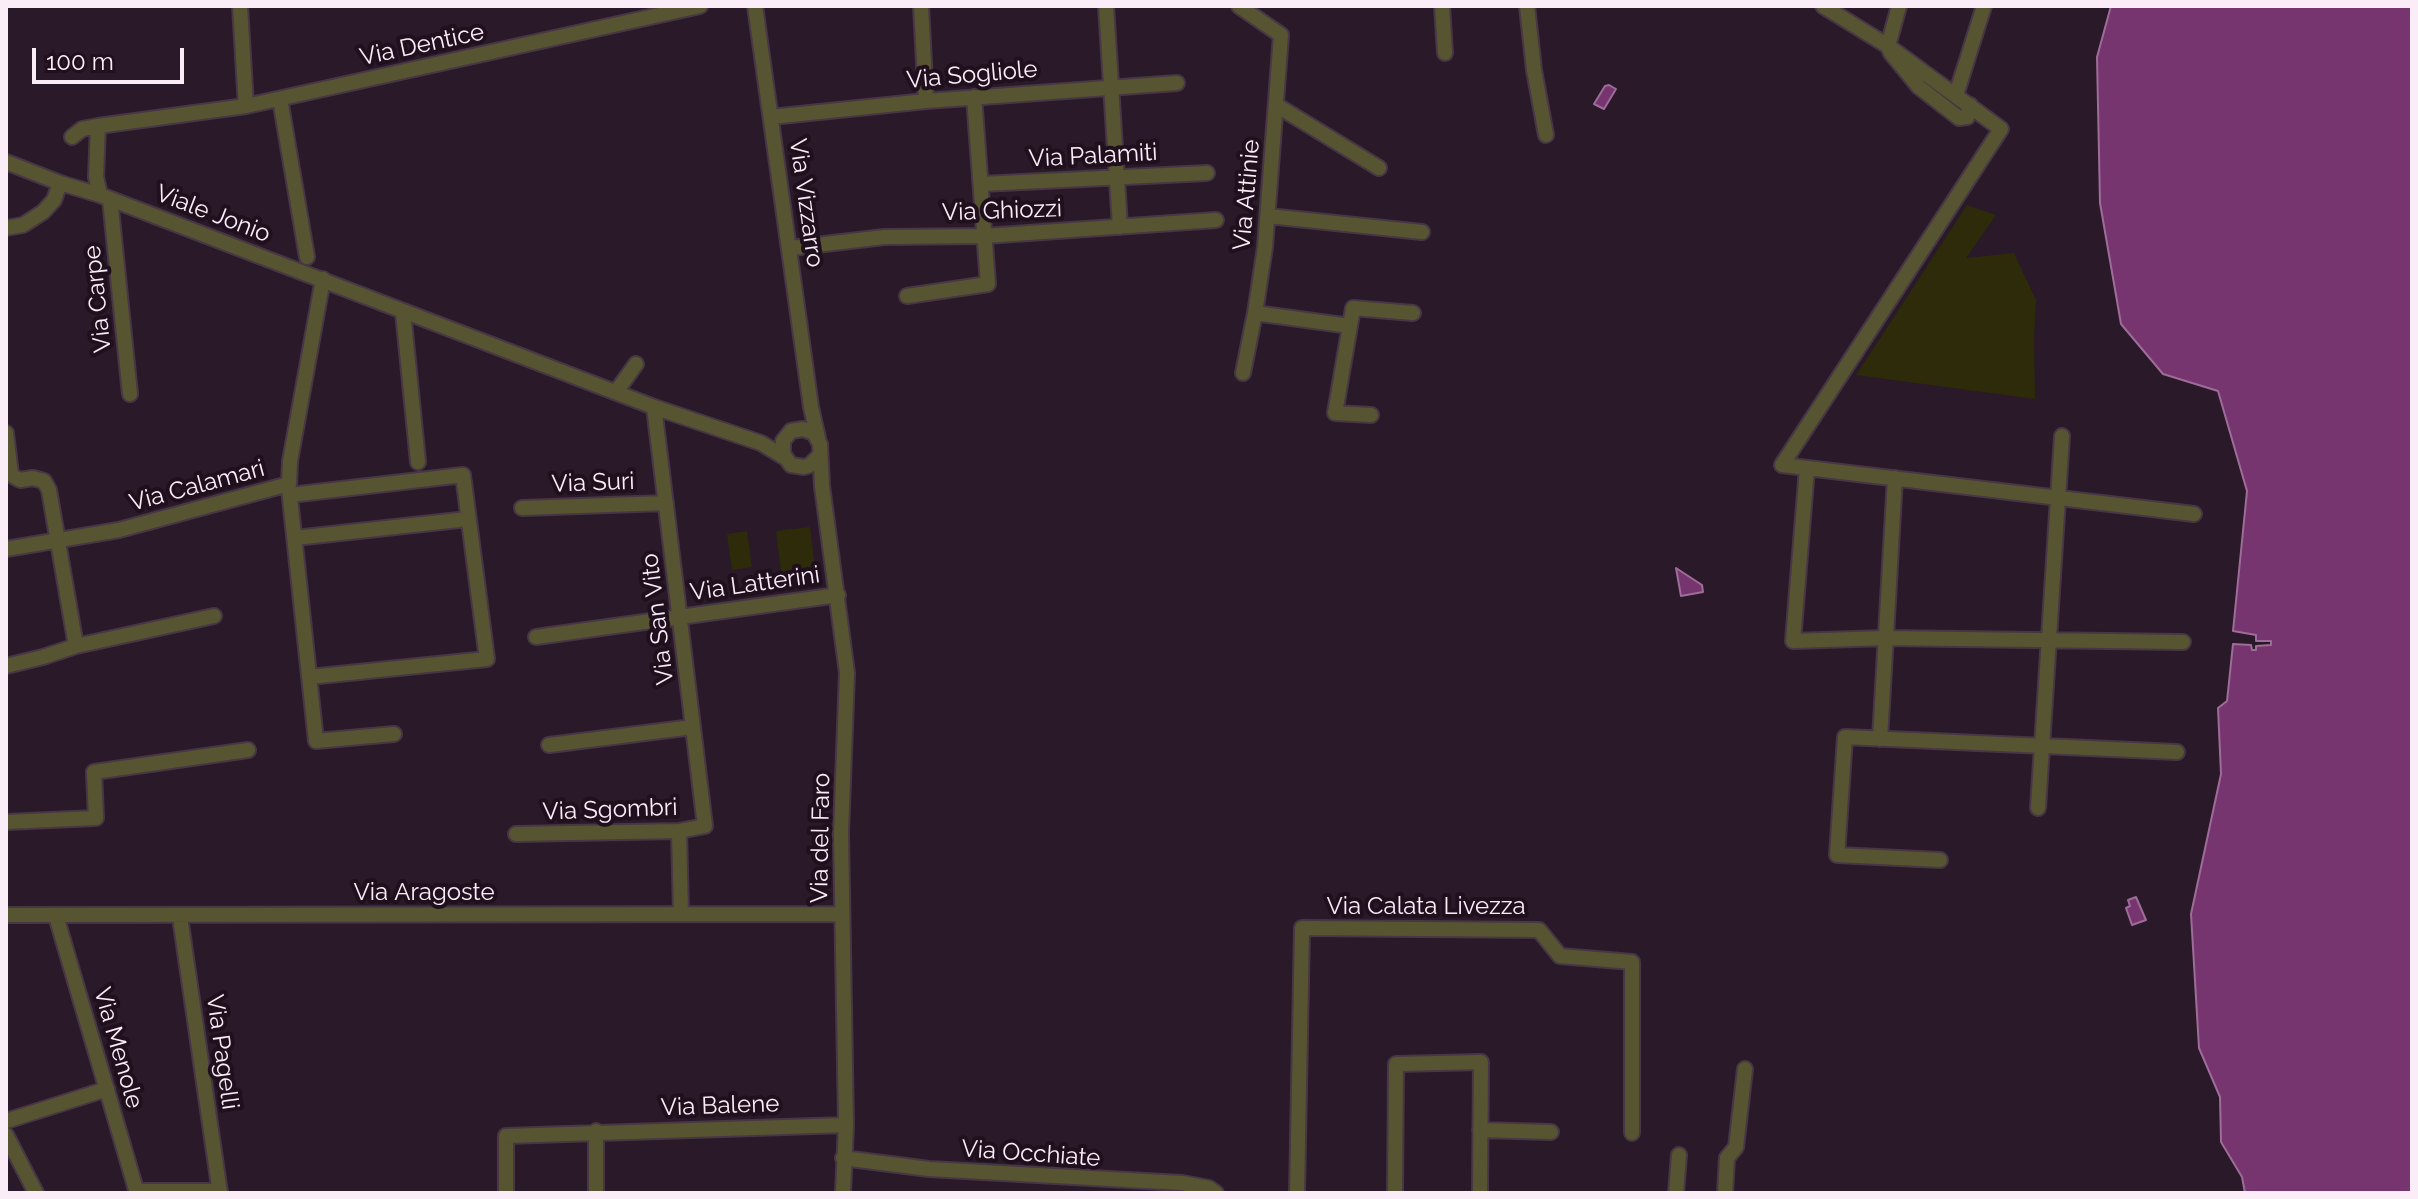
<!DOCTYPE html>
<html>
<head>
<meta charset="utf-8">
<style>
  body { margin:0 }
  #map { position:relative; width:2418px; height:1199px; overflow:hidden; background:#2a1928; font-family:Raleway,sans-serif }
  canvas { display:block }
  .frame { position:absolute; inset:0; border:8px solid #faedf7; pointer-events:none }
  .scale { position:absolute; left:32px; top:48px; width:152px; height:36px; box-sizing:border-box; border:4px solid #faedf7; border-top:0; padding-left:10px; font-size:24px; line-height:28px; white-space:nowrap; color:#faedf7; -webkit-text-stroke:6px #20101e; paint-order:stroke }
</style>
</head>
<body>
<div id="map">
<canvas width="2418" height="1199"></canvas>
<div class="frame"></div>
<div class="scale">100 m</div>
</div>
<script>
const g = document.querySelector('canvas').getContext('2d');
g.lineJoin = 'round';
function fillPath(path, color) { g.fillStyle = color; g.fill(path, 'evenodd'); }
const poly = rows => new Path2D(rows.map(r => 'M' + r).join(''));
function trace(path, color, width, dash) { g.strokeStyle = color; g.lineWidth = width; g.lineCap = dash ? 'butt' : 'round'; g.setLineDash(dash || []); g.stroke(path); }
function write(font, color, halo, rows, align = 'center') {
  g.font = font + ' Raleway,sans-serif'; g.lineWidth = 8; g.setLineDash([]); g.textBaseline = 'middle'; g.strokeStyle = halo; g.fillStyle = color; for (const [text, x, y, turn = 0] of rows) {
    g.save(); g.translate(x, y); g.rotate((+turn || 0) * Math.PI / 180); g.textAlign = isNaN(turn) ? turn : align; if (halo) g.strokeText(text, 0, 0); g.fillText(text, 0, 0); g.restore();
  }
}
const green = poly([
  [1967,205,1996,215,1966,258,2014,253,2036,300,2034,336,2035,399,1856,375],
  [810,527,817,584,783,588,776,531],
  [747,531,752,567,732,570,727,534]
]);
const water = poly([
  [2111,6,2412,6,2412,1193,2245,1193,2242,1177,2221,1142,2220,1097,2199,1048,2191,914,2221,774,2218,708,2227,701,2233,644,2251,645,2252,650,2256,650,2256,646,2271,645,2271,641,2256,641,2256,635,2233,631,2247,491,2218,391,2163,374,2121,324,2100,203,2097,57,2111,6],
  [1609,85,1616,89,1604,109,1594,104,1605,86,1609,85],
  [1676,568,1702,585,1703,592,1681,596,1676,568],
  [2136,897,2146,920,2132,925,2126,908,2130,906,2128,900,2136,897]
]);
const minor = poly([
  [240,6,246,106],
  [755,6,811,407,818,438],
  [921,6,926,101],
  [1106,6,1120,227],
  [1239,6,1281,35,1265,247,1255,313,1350,326],
  [1442,6,1445,53],
  [1527,6,1534,70,1546,135],
  [1823,6,1888,46,2001,129,1782,465,2194,514],
  [1899,6,1888,46,1891,53,1919,87,1959,118,1967,117,1970,105],
  [1956,95,1984,6],
  [280,99,307,257],
  [1276,105,1379,168],
  [771,117,926,101,1177,83],
  [98,126,96,177,100,195],
  [72,137,82,129,98,126,246,106,700,6],
  [6,162,60,183,100,195,654,407,761,443,784,457],
  [981,184,1207,173],
  [110,199,130,394],
  [1268,216,1422,232],
  [6,228,23,225,43,212,54,200,60,183],
  [791,248,884,237,985,236,1216,220],
  [907,296,988,284,974,97],
  [403,312,418,462],
  [1243,373,1255,313],
  [616,392,636,364],
  [1371,415,1335,413,1353,308,1413,313],
  [6,433,11,475,20,480,33,478,44,481,49,490,76,646],
  [819,456,810,465,804,467,791,465,783,454,783,441,791,431,803,429,814,433,820,444,822,486,847,673,841,833,846,1125,843,1193],
  [1807,468,1793,641,1885,638,2183,642],
  [289,489,316,741,394,734],
  [290,495,463,475,487,659,309,677],
  [522,508,666,503],
  [295,538,468,519],
  [6,549,119,530,289,484,290,461,323,279],
  [536,637,838,595],
  [6,666,43,657,76,646,214,616],
  [1880,739,1895,478],
  [549,745,693,727],
  [2038,808,2062,436],
  [6,822,96,818,94,772,248,750],
  [679,831,681,913],
  [516,834,679,831,705,826,654,407],
  [1940,860,1837,855,1845,737,2177,752],
  [6,915,842,914],
  [56,916,137,1193],
  [180,917,220,1193],
  [6,1121,107,1089],
  [1480,1130,1551,1132],
  [596,1131,596,1193],
  [6,1135,36,1193],
  [843,1158,929,1169,1182,1183,1209,1188,1216,1193],
  [137,1191,220,1191],
  [506,1193,506,1136,846,1125],
  [1297,1193,1302,928,1539,930,1560,956,1632,962,1632,1133],
  [1395,1193,1396,1064,1481,1062,1480,1193],
  [1676,1193,1679,1155],
  [1725,1193,1727,1158,1736,1147,1745,1069]
]);
const streetNames = [
  ["Via Dentice",422,45,-12],
  ["Via Sogliole",972,75,-5],
  ["Via Palamiti",1093,156,-3],
  ["Via Attinie",1247,195,-85],
  ["Via Vizzarro",806,203,82],
  ["Via Ghiozzi",1002,211,-2],
  ["Viale Jonio",213,214,21],
  ["Via Carpe",98,299,-96],
  ["Via Suri",593,483,-2],
  ["Via Calamari",197,486,-15],
  ["Via Latterini",755,584,-8],
  ["Via San Vito",658,619,-97],
  ["Via Sgombri",610,810,-2],
  ["Via del Faro",821,838,-89],
  ["Via Aragoste",424,893],
  ["Via Calata Livezza",1426,907],
  ["Via Menole",118,1048,74],
  ["Via Pagelli",222,1052,82],
  ["Via Balene",720,1106,-2],
  ["Via Occhiate",1031,1154,4]
];
fillPath(green, '#2d2b09');
fillPath(water, '#773570');
trace(water, '#9e6c98', 2);
trace(minor, '#473745', 18);
trace(minor, '#575531', 14);
write('24px', '#faedf7', '#20101e', streetNames);
</script>
</body>
</html>
